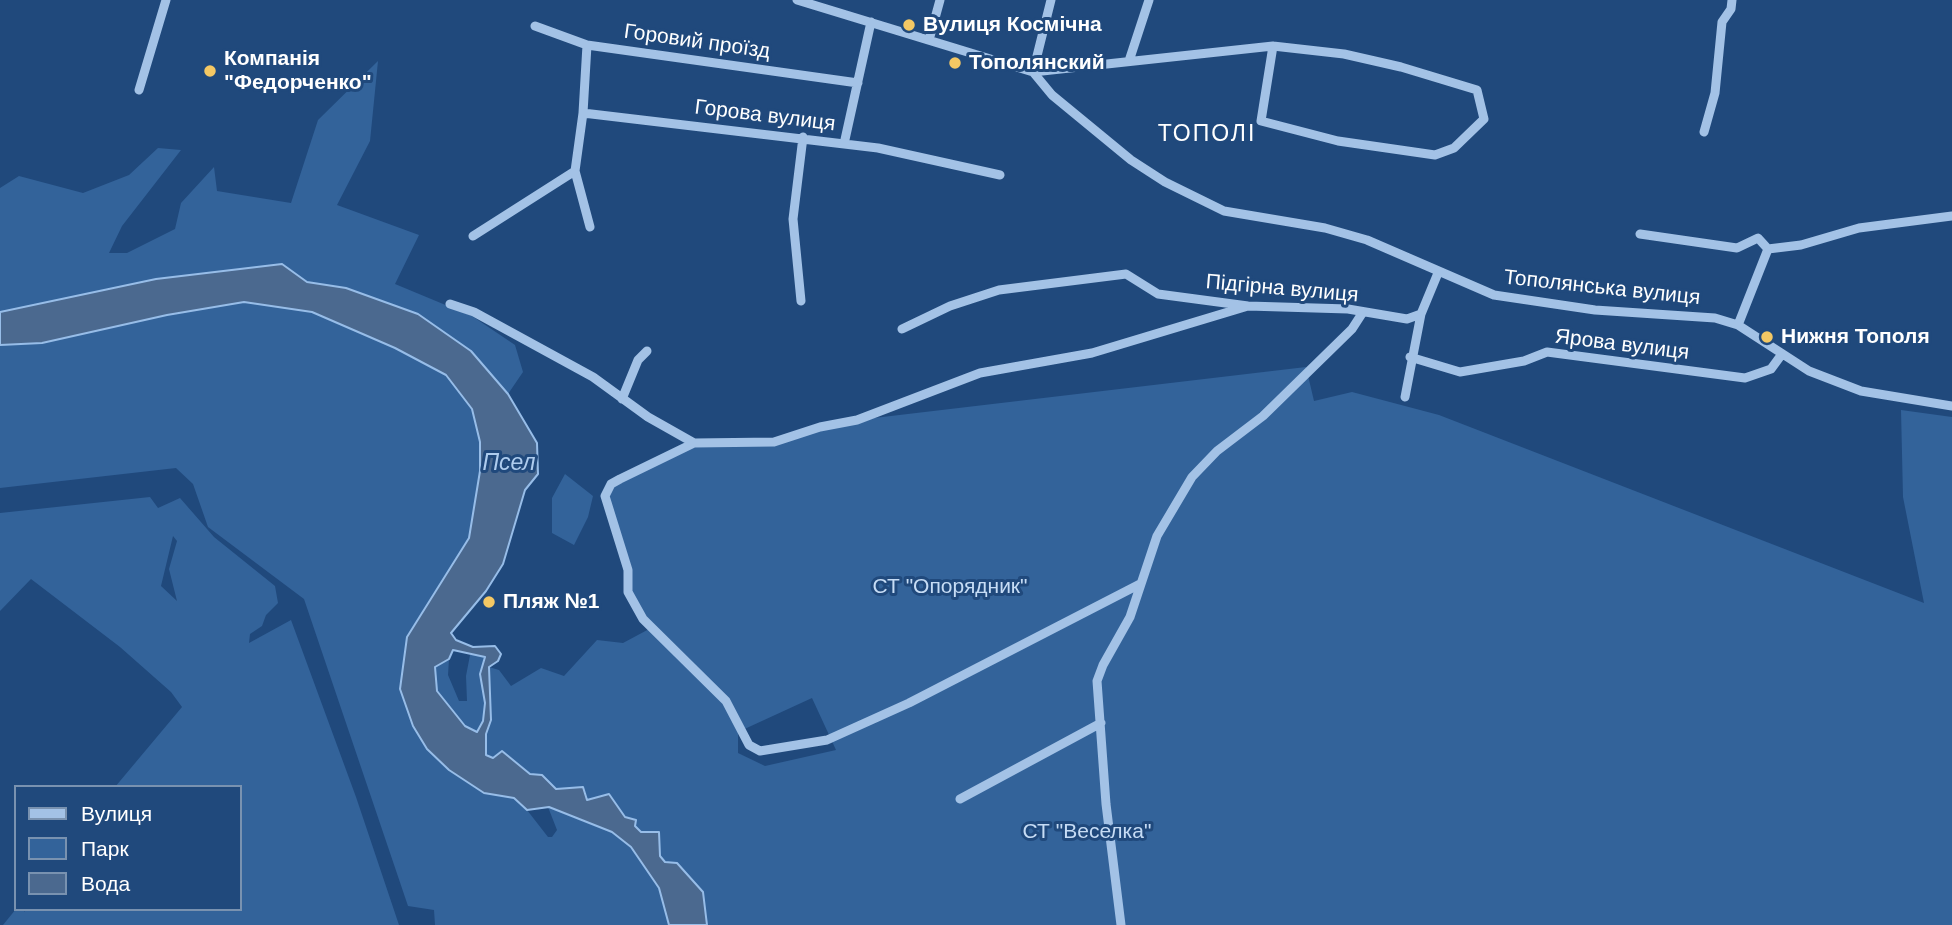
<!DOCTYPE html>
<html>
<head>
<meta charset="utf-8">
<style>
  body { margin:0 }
  #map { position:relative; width:1952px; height:925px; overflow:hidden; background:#20497c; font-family:Arial,sans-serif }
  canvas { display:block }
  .legend { position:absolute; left:14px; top:785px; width:228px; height:126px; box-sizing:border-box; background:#20497c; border:2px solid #7992b0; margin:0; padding:9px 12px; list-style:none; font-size:21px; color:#fff }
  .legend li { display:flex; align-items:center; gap:14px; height:35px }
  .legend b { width:35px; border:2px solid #7992b0 }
</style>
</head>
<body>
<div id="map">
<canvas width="1952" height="925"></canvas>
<ul class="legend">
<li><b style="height:9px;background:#a3c2e6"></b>Вулиця</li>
<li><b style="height:19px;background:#33639a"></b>Парк</li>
<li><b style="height:19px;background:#4b698f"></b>Вода</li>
</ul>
</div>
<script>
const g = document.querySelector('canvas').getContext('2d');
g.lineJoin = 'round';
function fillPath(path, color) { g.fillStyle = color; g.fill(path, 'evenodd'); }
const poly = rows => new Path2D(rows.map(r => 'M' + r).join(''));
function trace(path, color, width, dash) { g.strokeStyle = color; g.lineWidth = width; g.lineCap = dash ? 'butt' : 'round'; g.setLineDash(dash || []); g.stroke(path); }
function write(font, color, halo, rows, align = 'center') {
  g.font = font + ' Arial,sans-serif'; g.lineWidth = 6; g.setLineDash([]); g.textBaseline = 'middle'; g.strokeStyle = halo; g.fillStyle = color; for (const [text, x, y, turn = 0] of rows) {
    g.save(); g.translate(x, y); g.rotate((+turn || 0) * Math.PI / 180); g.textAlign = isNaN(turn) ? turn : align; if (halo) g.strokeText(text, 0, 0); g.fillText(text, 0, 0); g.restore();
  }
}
const green = poly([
  [378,61,370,141,337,205,419,235,395,284,472,316,515,345,523,372,508,394,471,351,346,288,307,282,282,264,156,279,0,312,0,188,19,176,83,193,129,175,158,148,181,150,122,226,109,253,127,253,175,229,181,203,214,167,217,191,291,203,318,120],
  [244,302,312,312,395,348,446,375,472,409,480,442,480,471,469,538,407,637,400,689,413,726,427,749,484,793,514,798,527,810,548,837,552,837,557,830,548,807,612,832,631,847,659,888,669,925,435,925,434,910,408,906,304,599,208,527,193,484,176,468,0,488,0,345,42,343,167,315],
  [1306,367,1314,401,1352,392,1439,415,1924,603,1903,497,1901,410,1952,417,1952,925,707,925,703,892,677,863,665,862,660,856,659,841,641,832,625,817,609,794,587,800,556,789,542,775,531,774,502,751,493,758,486,755,486,734,491,720,489,667,499,670,511,686,541,668,564,676,597,640,623,643,651,628,628,592,607,489,682,447,774,442,857,420],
  [812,698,836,750,765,766,738,753,738,732],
  [565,474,593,496,588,517,574,545,552,533,552,498],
  [150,497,158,508,180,498,214,537,275,586,278,603,266,615,262,626,250,634,249,643,291,620,356,797,399,925,3,925,16,909,24,909,24,912,26,909,240,909,240,787,115,787,182,707,171,692,120,647,31,579,0,611,0,513],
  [173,536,177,541,169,569,177,601,161,586],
  [476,653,485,656,480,674,485,703,483,721,477,732,465,726,437,692,435,667,449,659,448,675,459,701,467,701,466,676,470,655]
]);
const water = poly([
  [282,264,307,282,346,288,418,314,471,351,508,394,537,443,538,474,525,490,503,564,486,591,451,633,456,640,473,647,495,646,501,654,498,661,489,667,491,720,486,734,486,755,493,758,502,751,530,774,542,775,556,789,583,787,587,800,609,794,625,817,636,820,635,826,641,832,659,832,660,856,665,862,677,863,703,892,707,925,669,925,659,888,631,847,612,832,549,807,527,810,514,798,484,793,449,770,427,749,413,726,400,689,407,637,469,538,480,471,480,442,472,409,446,375,395,348,312,312,244,302,167,315,42,343,0,345,0,312,156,279,282,264],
  [453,650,485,657,480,674,485,703,483,721,477,732,465,726,437,691,435,667,449,659,453,650]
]);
const minor = poly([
  [797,0,1033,72,1052,95,1131,160,1165,182,1224,211,1325,228,1367,240,1494,295,1595,310,1715,318,1738,325,1809,371,1861,391,1952,406],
  [1051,0,1033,72,1273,46,1344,54,1401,67,1477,90,1484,119,1454,148,1435,155,1338,141,1261,121,1273,46],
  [535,26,587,45,858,83],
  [929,40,940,0],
  [1129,61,1149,0],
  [139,90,166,0],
  [583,113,587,45],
  [1704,132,1715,93,1722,22,1731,9,1732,0],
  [844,144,871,22],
  [575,171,590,227],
  [1640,234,1737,248,1758,238,1768,249,1801,245,1859,228,1952,216],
  [473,236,575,171,583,113,878,148,1000,175],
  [801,301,793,219,803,137],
  [450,304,474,312,593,377,648,417,694,443],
  [1738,325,1768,249],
  [902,329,950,306,999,290,1126,274,1158,294,1248,306,1348,309,1407,319,1421,314],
  [1410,357,1460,372,1524,361,1547,352,1745,378,1771,369,1782,354],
  [1405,397,1421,314,1438,273],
  [622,399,638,360,647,351],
  [1140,584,909,703,827,740,760,751,749,745,726,701,643,619,628,592,628,570,605,496,611,484,620,479,694,443,774,442,820,427,857,420,980,373,1092,353,1248,306],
  [960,799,1101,723],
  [1121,925,1106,804,1097,681,1103,665,1130,617,1157,536,1192,477,1217,451,1263,416,1352,329,1363,312]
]);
const markers = [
  [909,25,7,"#f4c864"],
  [955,63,7,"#f4c864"],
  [210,71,7,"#f4c864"],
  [1767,337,7,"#f4c864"],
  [489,602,7,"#f4c864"]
];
const poiNames = [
  ["Вулиця Космічна",923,25],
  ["Компанія",224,59],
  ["\"Федорченко\"",224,83],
  ["Тополянский",969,63],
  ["Нижня Тополя",1781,337],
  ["Пляж №1",503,602]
];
const streetNames = [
  ["Горовий проїзд",697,42,8],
  ["Горова вулиця",765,116,7],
  ["Тополянська вулиця",1602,288,6],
  ["Підгірна вулиця",1282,289,5],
  ["Ярова вулиця",1622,345,7]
];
const parkNames = [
  ["СТ \"Опорядник\"",950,587],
  ["СТ \"Веселка\"",1087,832]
];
const neighbourhoodNames = [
  ["ТОПОЛІ",1207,135]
];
const waterNames = [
  ["Псел",509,464]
];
fillPath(green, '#33639a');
fillPath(water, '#4b698f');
trace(water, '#97bde8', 2);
trace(minor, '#a3c2e6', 9);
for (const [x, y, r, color] of markers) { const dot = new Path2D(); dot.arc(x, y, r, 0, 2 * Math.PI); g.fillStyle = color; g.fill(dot); trace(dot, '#20497c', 2.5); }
write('bold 21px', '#fff', '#20497c', poiNames, 'left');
write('21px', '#fff', '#20497c', streetNames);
write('21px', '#c6dcf5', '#20497c', parkNames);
g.letterSpacing = '2px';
write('23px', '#fff', '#20497c', neighbourhoodNames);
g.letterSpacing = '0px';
write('italic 23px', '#aeccee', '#20497c', waterNames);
</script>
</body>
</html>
